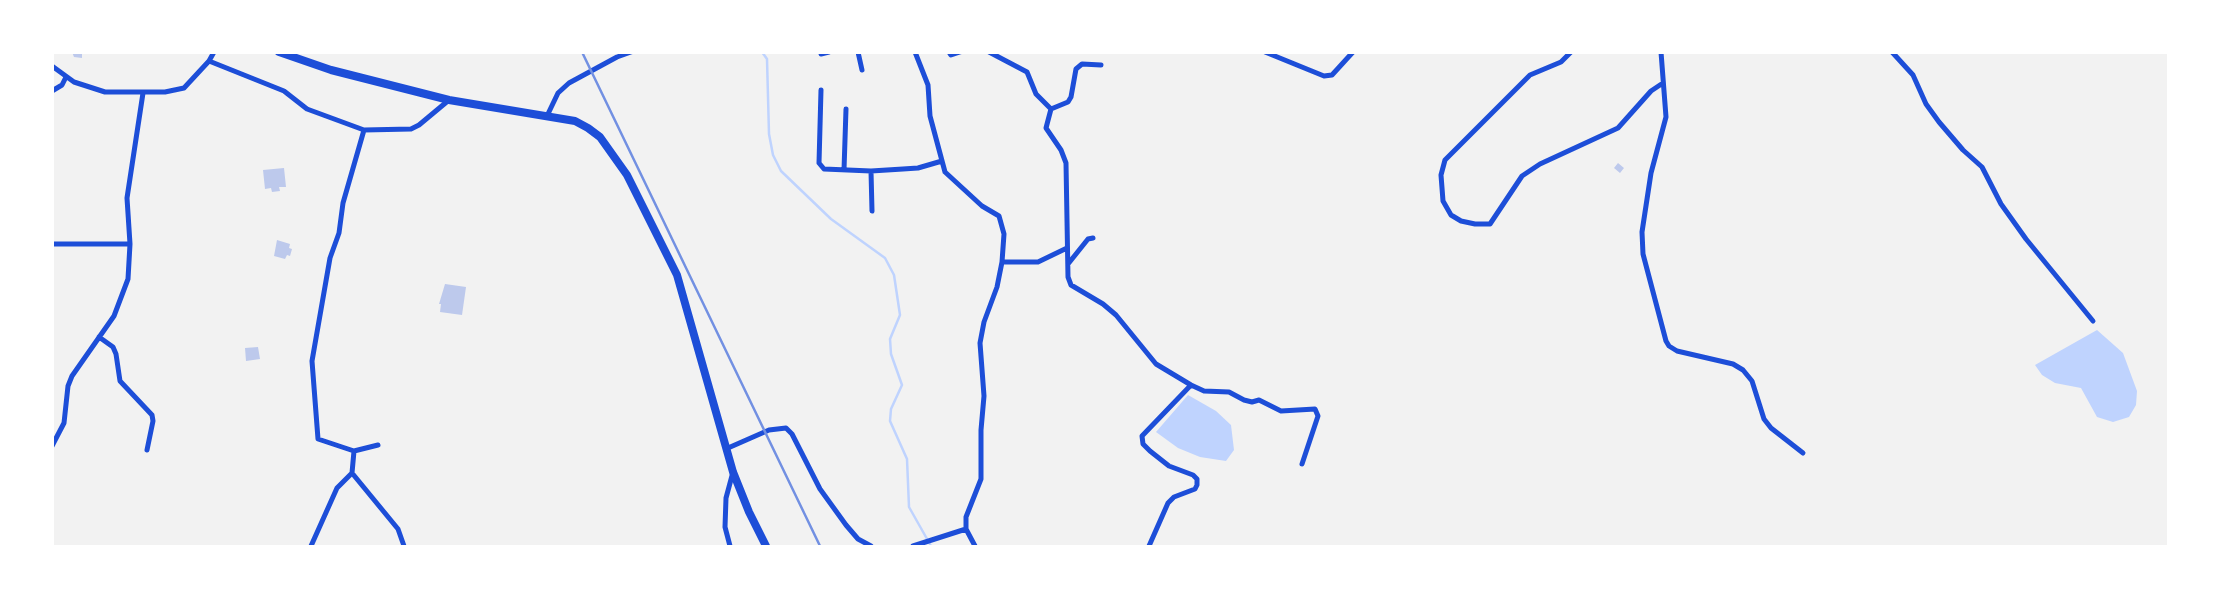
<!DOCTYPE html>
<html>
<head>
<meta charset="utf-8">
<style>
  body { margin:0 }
  #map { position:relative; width:2221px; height:599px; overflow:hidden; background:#f2f2f2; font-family:"Work Sans",sans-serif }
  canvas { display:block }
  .frame { position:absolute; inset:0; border:54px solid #fff; pointer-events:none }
</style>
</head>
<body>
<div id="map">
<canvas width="2221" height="599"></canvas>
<div class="frame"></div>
</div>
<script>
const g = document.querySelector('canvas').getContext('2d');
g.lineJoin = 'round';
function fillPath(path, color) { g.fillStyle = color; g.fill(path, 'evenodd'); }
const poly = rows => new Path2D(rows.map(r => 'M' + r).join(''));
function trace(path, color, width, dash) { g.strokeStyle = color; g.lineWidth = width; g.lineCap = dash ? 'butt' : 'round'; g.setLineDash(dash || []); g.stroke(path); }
const water = poly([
  [2097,330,2123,353,2137,391,2136,405,2129,417,2113,422,2097,417,2081,388,2055,383,2042,375,2035,365],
  [1188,395,1216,411,1231,425,1234,450,1226,461,1200,457,1178,448,1156,432]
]);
const stream = poly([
  [762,52,767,59,769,134,773,155,781,171,831,219,885,258,894,275,900,315,890,339,891,354,902,385,891,409,890,421,907,459,909,507,931,546]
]);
const building = poly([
  [72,52,82,52,82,58,74,57],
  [1618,163,1624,168,1620,173,1614,168],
  [284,168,286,187,279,187,280,191,272,192,271,188,265,189,263,170],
  [277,240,290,244,289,248,292,249,290,256,287,255,285,259,274,256],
  [445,284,466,287,462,315,440,312,441,304,439,304],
  [258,347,260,359,246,361,245,348]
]);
const minor = poly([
  [858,52,862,70],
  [915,52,928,85,930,116,945,172,982,206,999,216,1004,234,1002,262,997,287,984,322,980,343,984,396,981,430,981,479,966,517,966,529,975,546],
  [949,52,951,55,960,52],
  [989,52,1027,72,1036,94,1051,109,1046,128,1061,150,1066,163,1068,277,1071,285,1103,304,1116,315,1156,364,1191,385,1204,391,1229,392,1244,400,1252,402,1259,400,1281,411,1315,409,1318,416,1302,464],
  [1265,52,1324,76,1332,75,1353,52],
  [1571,52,1561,62,1530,75,1445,160,1441,175,1443,201,1451,215,1461,221,1475,224,1490,224,1522,176,1540,164,1618,128,1651,91,1663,83],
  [1661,52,1666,117,1651,173,1642,232,1643,254,1666,341,1669,346,1677,351,1733,364,1743,370,1752,381,1764,419,1771,428,1803,453],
  [1892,52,1913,75,1926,104,1939,122,1963,150,1982,167,2001,204,2026,239,2093,321],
  [821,54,829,52],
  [209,61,284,91,307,109,364,130,411,129,419,125,449,100],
  [52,66,74,82,105,92,165,92,184,88,209,61,214,52],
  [821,90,819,163,824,169,871,171,903,169,918,168,942,161],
  [52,91,62,85,66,77],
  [1051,109,1068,102,1071,97,1076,69,1082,64,1101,65],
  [547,116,558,93,569,83,617,57,631,52],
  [844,170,846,109],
  [871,171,872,211],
  [52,244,130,244],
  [1002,262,1038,262,1067,248],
  [1068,264,1088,239,1093,238],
  [99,337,113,347,116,354,120,381,152,415,153,421,147,450],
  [52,446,64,423,68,386,72,376,114,316,128,279,130,244,127,198,143,93],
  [728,448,769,430,786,428,792,434,820,489,846,525,858,539,871,546],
  [354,451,378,445],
  [352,473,398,529,404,546],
  [311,546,337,488,352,473,354,451,318,439,312,361,330,258,339,233,343,203,364,130],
  [730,546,725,527,726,498,733,472],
  [913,546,966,529],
  [1149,546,1168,503,1174,497,1195,489,1197,485,1197,479,1193,475,1169,466,1150,451,1143,444,1142,436,1191,385]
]);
const trunk = poly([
  [279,52,331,70,449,100,575,121,588,128,600,137,627,175,677,275,733,472,749,512,766,546]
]);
const rail = poly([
  [582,52,820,546]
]);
fillPath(water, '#bfd3fe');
trace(stream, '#bfd3fe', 2.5);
fillPath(building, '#bdc9ec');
trace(minor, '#1d4ed8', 5);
trace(trunk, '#1d4ed8', 8);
trace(rail, '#7290e2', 2.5);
</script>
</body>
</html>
